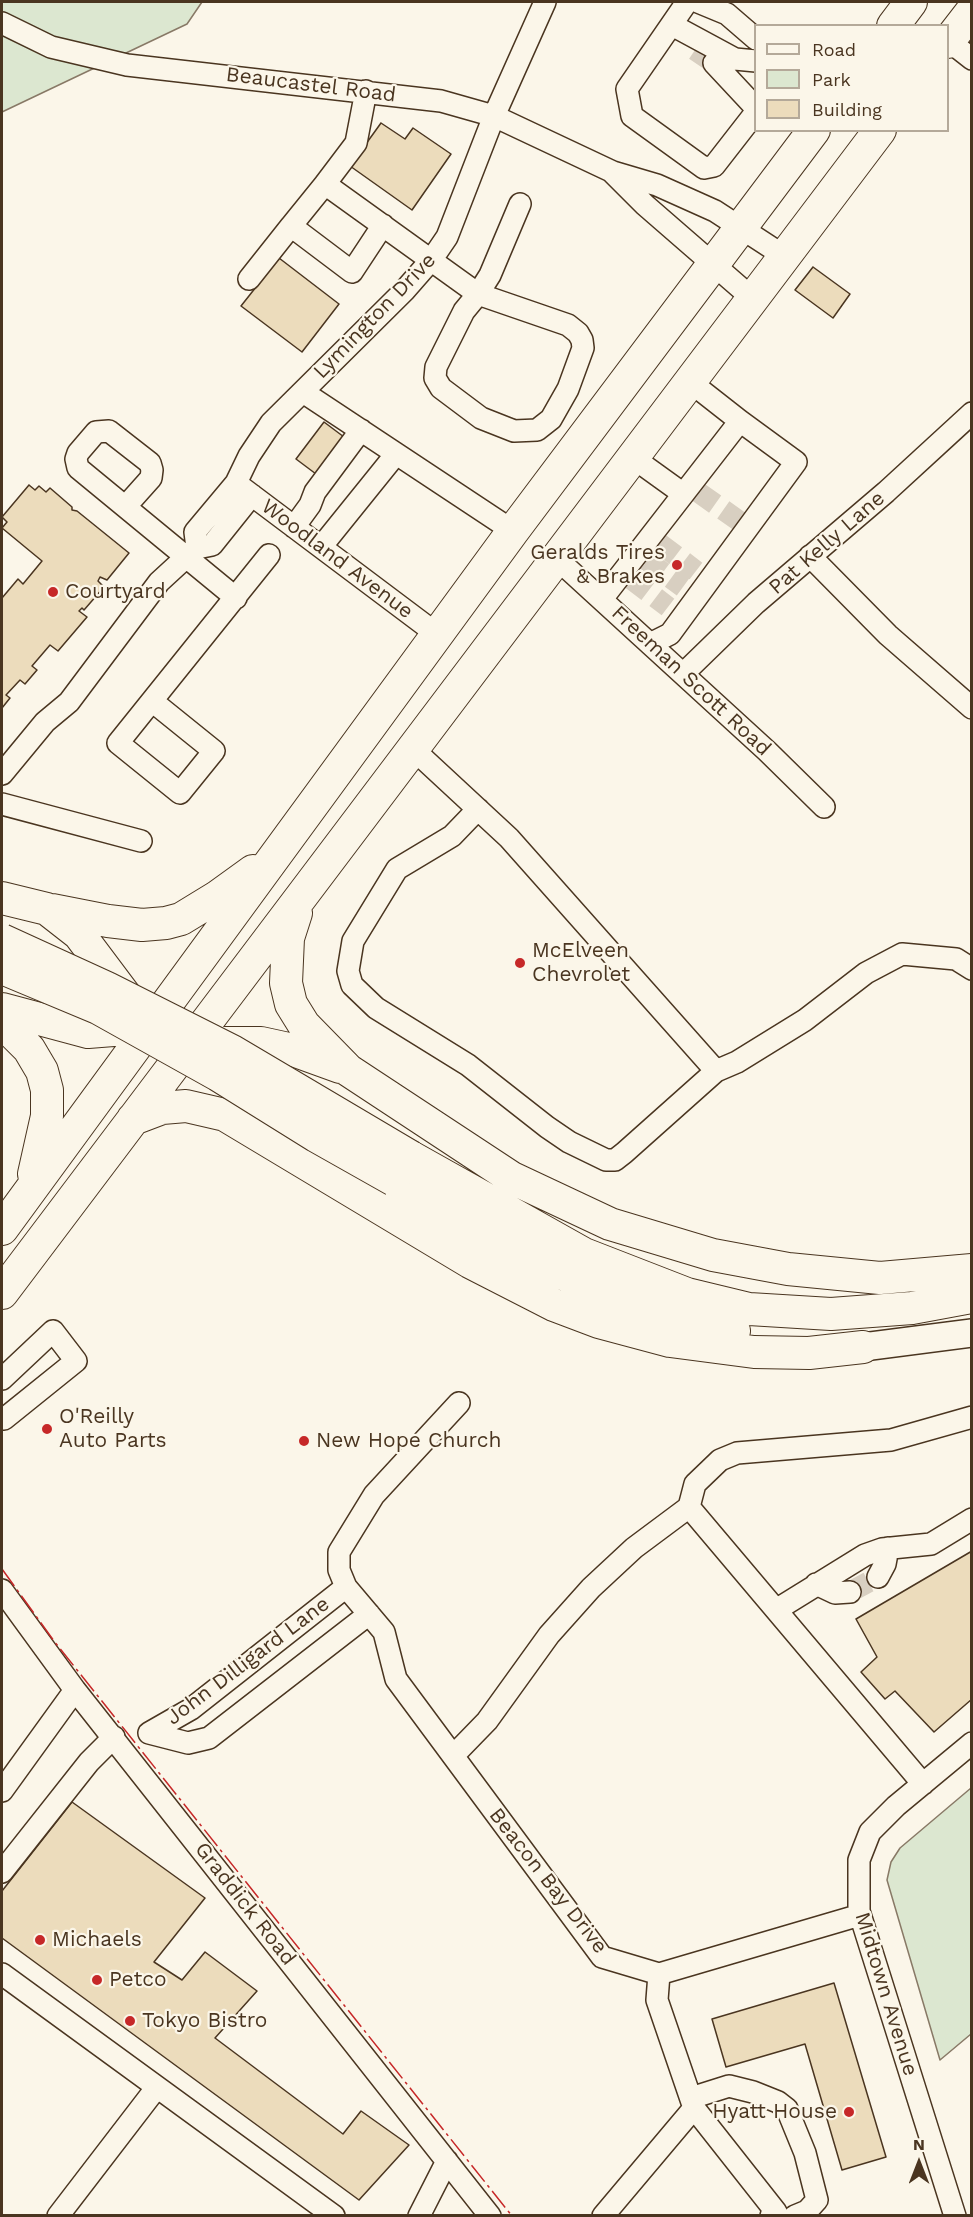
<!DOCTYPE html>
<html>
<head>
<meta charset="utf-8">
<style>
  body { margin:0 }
  #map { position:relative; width:973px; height:2217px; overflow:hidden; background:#fbf6e9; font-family:"Work Sans",sans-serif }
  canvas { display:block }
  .frame { position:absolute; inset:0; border:3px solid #4a3520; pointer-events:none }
  .legend { position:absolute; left:754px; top:24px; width:195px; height:108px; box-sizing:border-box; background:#fbf6e9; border:2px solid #b4a999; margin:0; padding:8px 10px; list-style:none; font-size:18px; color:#4a3520 }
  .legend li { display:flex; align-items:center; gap:12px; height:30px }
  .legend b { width:30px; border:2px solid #b4a999 }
  .north { position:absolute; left:889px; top:2133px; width:60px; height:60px; -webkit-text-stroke:4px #fbf6e9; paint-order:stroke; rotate:0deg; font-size:16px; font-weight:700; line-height:24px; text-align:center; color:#4a3520 }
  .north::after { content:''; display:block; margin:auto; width:21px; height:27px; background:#4a3520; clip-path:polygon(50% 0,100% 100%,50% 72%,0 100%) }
</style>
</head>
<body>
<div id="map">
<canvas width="973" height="2217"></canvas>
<div class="frame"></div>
<ul class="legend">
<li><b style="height:8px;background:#fbf6e9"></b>Road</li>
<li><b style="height:16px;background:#dce7d0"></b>Park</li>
<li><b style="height:16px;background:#ecdcbc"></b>Building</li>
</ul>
<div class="north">N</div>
</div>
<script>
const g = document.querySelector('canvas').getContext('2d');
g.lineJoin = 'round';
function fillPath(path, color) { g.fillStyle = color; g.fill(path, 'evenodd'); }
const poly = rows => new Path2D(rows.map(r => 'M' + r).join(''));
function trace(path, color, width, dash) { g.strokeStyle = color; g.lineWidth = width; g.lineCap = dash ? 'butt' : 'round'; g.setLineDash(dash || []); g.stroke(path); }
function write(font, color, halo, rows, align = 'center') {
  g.font = font + ' "Work Sans",sans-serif'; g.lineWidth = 4.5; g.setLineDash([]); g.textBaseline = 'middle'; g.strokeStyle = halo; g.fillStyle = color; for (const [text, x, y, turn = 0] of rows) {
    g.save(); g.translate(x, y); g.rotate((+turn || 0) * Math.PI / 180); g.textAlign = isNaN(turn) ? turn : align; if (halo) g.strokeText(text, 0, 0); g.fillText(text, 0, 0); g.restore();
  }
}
const green = poly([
  [2,2,202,2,187,24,2,112,2,2],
  [971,1788,971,2034,940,2060,887,1880,891,1862,900,1848,971,1788]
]);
const building = poly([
  [381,123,405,139,413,128,451,154,412,210,350,166,381,123],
  [279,258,339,304,302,352,241,306,279,258],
  [813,267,850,294,833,318,795,290,813,267],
  [324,422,344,437,316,474,296,459,324,422],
  [29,485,35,490,39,486,46,492,50,488,72,507,72,510,77,511,129,553,107,580,100,577,98,581,104,587,84,610,82,608,79,611,87,617,58,651,50,645,32,666,37,670,25,684,20,680,6,695,10,698,2,708,2,598,18,579,23,584,42,561,2,528,7,522,2,517,29,485],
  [972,1551,972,1699,934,1732,895,1691,885,1699,861,1672,877,1657,856,1619,972,1551],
  [72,1802,205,1898,154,1962,182,1980,205,1952,257,1991,215,2038,343,2134,361,2111,409,2145,359,2200,2,1938,2,1891,72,1802],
  [834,1983,886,2157,842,2170,805,2044,726,2067,712,2019,834,1983]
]);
const minorTunnel = poly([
  [695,50,714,63],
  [698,492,739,521],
  [659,543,696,571],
  [646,560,683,587],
  [631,579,668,607],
  [850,1592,878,1577]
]);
const minor = poly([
  [687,2,627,89,632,116,704,168,714,166,756,112],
  [698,2,727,14,756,39],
  [2,23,51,47,127,65,441,101,494,116,613,172,657,185,715,211,784,256],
  [672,25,735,59,756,61],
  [949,41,972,59],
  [714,63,756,108],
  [366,91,356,143,325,184,478,294,490,275,520,204],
  [613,173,645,205,752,298],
  [325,184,291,226,352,272,383,225],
  [249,279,291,226],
  [478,294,568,325,578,333,582,340,583,348,568,389,551,419,537,430,514,431,481,418,441,388,435,378,436,367,464,311,478,294],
  [689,381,740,421],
  [303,392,513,531],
  [632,457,682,493],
  [241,487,438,635],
  [252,495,212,545,197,548,195,532,236,483,249,456,271,423,404,291,432,259,447,237,494,116,545,2],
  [126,506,151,478,152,470,150,463,109,431,96,432,78,453,76,459,78,468,236,598],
  [294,527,310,505,315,492,361,430],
  [321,547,396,454],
  [810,556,888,635,972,708],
  [556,558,767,751,824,807],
  [602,599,740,421,796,462,670,634,650,644],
  [683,674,756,603,886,492,972,413],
  [152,701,214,751,180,793,118,743,269,555],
  [413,749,509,838,716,1071],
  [2,774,45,722,69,702,159,582,196,548],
  [2,804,141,841],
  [478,809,452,836,397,869,353,941,348,971,352,985,376,1008,468,1065,547,1127,569,1142,606,1160,615,1160,624,1153,716,1071,737,1062,805,1020,866,973,902,954,956,959,972,969],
  [2,1379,53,1331,76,1361,4,1419],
  [459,1403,374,1495,339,1552,339,1570,346,1587,384,1632,396,1679,602,1957,659,1974,860,1915],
  [878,1577,885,1564,888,1548],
  [816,1584,835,1593,850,1592],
  [346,1587,191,1709,149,1733,188,1743,209,1738,369,1614],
  [2,1590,75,1690,490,2216],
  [776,1610,865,1555,882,1549,931,1544,972,1519],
  [453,1756,487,1721,549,1635,591,1588,634,1548,689,1507],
  [923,1784,689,1507,695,1484,720,1460,737,1453,891,1440,972,1417],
  [2,1791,75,1690],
  [2,1872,89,1762,114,1737],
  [2,1974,334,2216],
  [659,1974,657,2000,694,2108,776,2212,771,2216],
  [691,2098,729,2086,753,2092,778,2102,787,2109,805,2153,817,2200,807,2211,795,2216],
  [58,2216,157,2087],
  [419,2216,447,2161],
  [603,2216,694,2108],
  [955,2216,859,1911,859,1860,870,1832,896,1806,972,1743]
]);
const major = poly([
  [863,1347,972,1333]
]);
const highway = poly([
  [893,26,911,2],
  [948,42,972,11],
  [2,898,47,909,79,934,130,1002],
  [52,910,108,921,142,925,166,923,181,919,217,897,253,871],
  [296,913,288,938,286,983,291,1004,304,1025,348,1070,512,1178,610,1224,713,1255,788,1269,880,1278,972,1270],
  [2,1009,88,1032,151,1027],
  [2,1022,29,1049,42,1071,47,1090,47,1116,34,1174],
  [204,1043,261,1043,293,1050,340,1067],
  [133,1119,162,1108,186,1106,225,1115,470,1262,554,1305,599,1322,670,1341,754,1352,809,1353,863,1347],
  [411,1157,584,1254,687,1294,749,1309,831,1314,912,1308,972,1297],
  [394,1180,509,1248,629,1305,734,1331],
  [2,1229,513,531,814,130],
  [2,1293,880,130]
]);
const highwayBridge = poly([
  [2,940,107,988,232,1051,411,1157],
  [2,968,98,1008,218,1075,316,1136,394,1180]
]);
const power = poly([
  [2,1569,54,1641,512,2216]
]);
const markers = [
  [677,565,6,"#c62828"],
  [53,592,6,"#c62828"],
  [520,963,6,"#c62828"],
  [47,1429,6,"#c62828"],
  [304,1441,6,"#c62828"],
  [40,1940,6,"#c62828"],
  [97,1980,6,"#c62828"],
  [130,2021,6,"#c62828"],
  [849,2112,6,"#c62828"]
];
const streetNames = [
  ["Beaucastel Road",311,85,7],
  ["Lymington Drive",375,316,-46],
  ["Pat Kelly Lane",827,543,-41],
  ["Woodland Avenue",337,559,37],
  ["Freeman Scott Road",691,681,43],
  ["John Dilligard Lane",248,1661,-37],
  ["Beacon Bay Drive",548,1881,52],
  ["Graddick Road",245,1904,52],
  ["Midtown Avenue",886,1994,73]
];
const poiNames = [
  ["Geralds Tires",665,553,"right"],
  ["& Brakes",665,577,"right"],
  ["Courtyard",65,592],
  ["McElveen",532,951],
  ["Chevrolet",532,975],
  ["O'Reilly",59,1417],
  ["Auto Parts",59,1441],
  ["New Hope Church",316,1441],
  ["Michaels",52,1940],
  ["Petco",109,1980],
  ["Tokyo Bistro",142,2021],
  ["Hyatt House",837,2112,"right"]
];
fillPath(green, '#dce7d0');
trace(green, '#887966', 1.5);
fillPath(building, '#ecdcbc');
trace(building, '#4a3520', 1.5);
trace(minorTunnel, '#d8cfc1', 21, [21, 10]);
trace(minor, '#4a3520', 24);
trace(major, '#4a3520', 30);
trace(highway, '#4a3520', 34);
trace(minor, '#fbf6e9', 21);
trace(major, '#fbf6e9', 27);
trace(highway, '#fbf6e9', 32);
trace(highwayBridge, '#4a3520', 34, []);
trace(highwayBridge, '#fbf6e9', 32);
trace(power, '#c62828', 1.5, [21, 4.5, 3, 4.5]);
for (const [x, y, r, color] of markers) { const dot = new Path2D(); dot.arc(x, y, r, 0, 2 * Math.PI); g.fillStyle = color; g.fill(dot); trace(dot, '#fbf6e9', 2); }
write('21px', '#4a3520', '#fbf6e9', streetNames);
write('21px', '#4a3520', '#fbf6e9', poiNames, 'left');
</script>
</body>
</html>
